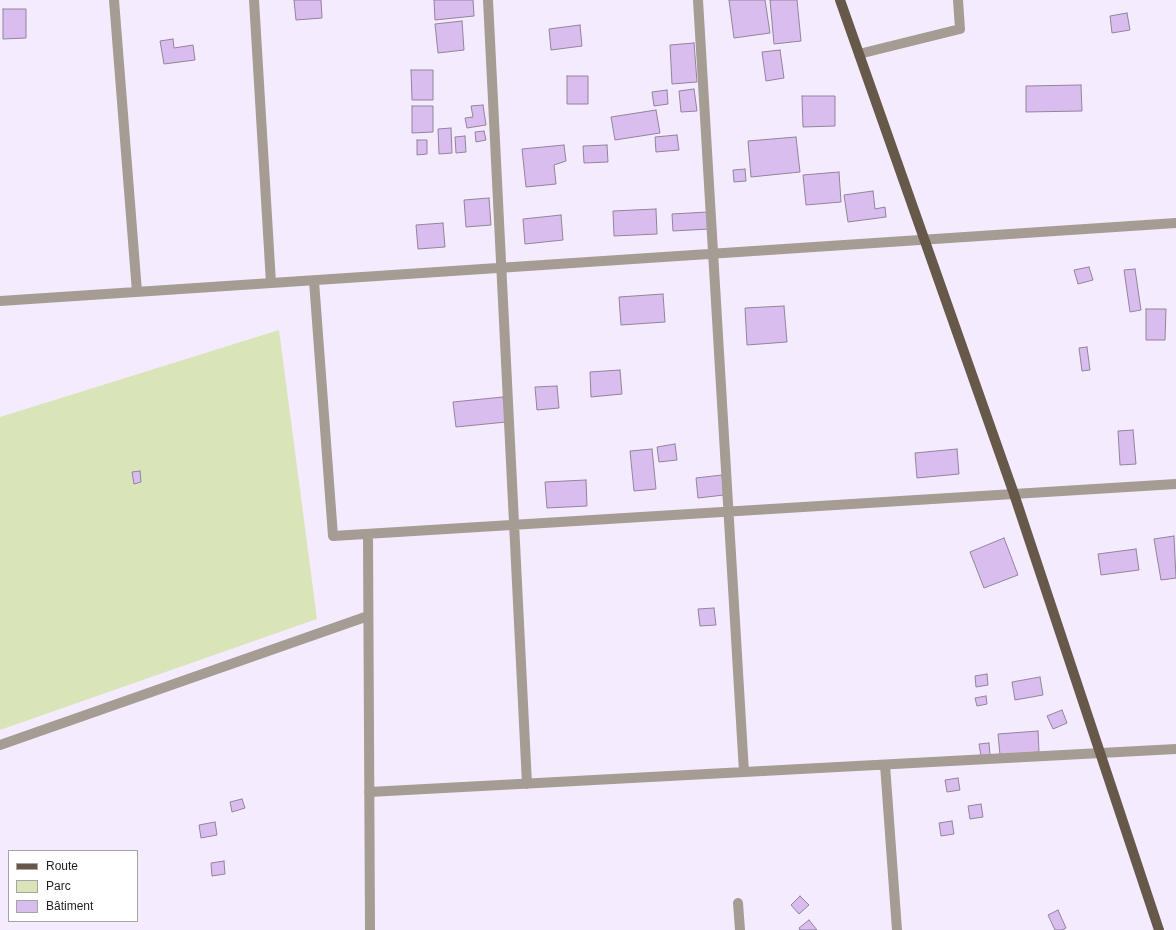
<!DOCTYPE html>
<html>
<head>
<meta charset="utf-8">
<style>
  body { margin:0 }
  #map { position:relative; width:1176px; height:930px; overflow:hidden; background:#f5ebfe; font-family:Arial,sans-serif }
  canvas { display:block }
  .legend { position:absolute; left:8px; top:850px; width:130px; height:72px; box-sizing:border-box; background:#fff; border:1px solid #a6a4a7; margin:0; padding:5px 7px; list-style:none; font-size:12px; color:#211c24 }
  .legend li { display:flex; align-items:center; gap:8px; height:20px }
  .legend b { width:20px; border:1px solid #a6a4a7 }
</style>
</head>
<body>
<div id="map">
<canvas width="1176" height="930"></canvas>
<ul class="legend">
<li><b style="height:5px;background:#67594a"></b>Route</li>
<li><b style="height:11px;background:#d9e5b9"></b>Parc</li>
<li><b style="height:11px;background:#dabdef"></b>Bâtiment</li>
</ul>
</div>
<script>
const g = document.querySelector('canvas').getContext('2d');
g.lineJoin = 'round';
function fillPath(path, color) { g.fillStyle = color; g.fill(path, 'evenodd'); }
const poly = rows => new Path2D(rows.map(r => 'M' + r).join(''));
function trace(path, color, width, dash) { g.strokeStyle = color; g.lineWidth = width; g.lineCap = dash ? 'butt' : 'round'; g.setLineDash(dash || []); g.stroke(path); }
const green = poly([
  [279,330,317,619,0,730,0,417]
]);
const building = poly([
  [294,0,321,0,322,18,296,20,294,0],
  [434,0,473,0,474,16,435,20,434,0],
  [729,0,765,0,770,33,734,38,729,0],
  [770,0,797,0,801,41,774,44,770,0],
  [3,9,26,9,26,38,3,39,3,9],
  [1127,13,1130,30,1112,33,1110,16,1127,13],
  [462,21,464,50,438,53,435,24,462,21],
  [580,25,582,46,551,50,549,29,580,25],
  [173,39,174,48,193,45,195,60,164,64,160,41,173,39],
  [694,43,697,82,672,84,670,45,694,43],
  [780,50,784,78,766,81,762,52,780,50],
  [411,70,433,70,433,100,412,100,411,70],
  [567,76,588,76,588,104,567,104,567,76],
  [1081,85,1082,111,1026,112,1026,86,1081,85],
  [694,89,697,111,681,112,679,91,694,89],
  [667,90,668,104,654,106,652,92,667,90],
  [802,96,835,96,835,126,803,127,802,96],
  [483,105,486,125,467,128,465,118,473,117,471,106,483,105],
  [412,106,433,106,433,132,412,133,412,106],
  [656,110,660,133,615,140,611,117,656,110],
  [451,128,452,153,439,154,438,129,451,128],
  [484,131,486,140,476,142,475,132,484,131],
  [677,135,679,150,656,152,655,137,677,135],
  [465,136,466,152,456,153,455,137,465,136],
  [796,137,800,172,751,177,748,141,796,137],
  [417,140,427,140,427,154,417,155,417,140],
  [564,145,566,161,554,165,556,184,526,187,522,149,564,145],
  [607,145,608,162,584,163,583,146,607,145],
  [745,169,746,181,734,182,733,170,745,169],
  [839,172,841,202,806,205,803,175,839,172],
  [873,191,875,209,885,207,886,217,848,222,844,195,873,191],
  [489,198,491,225,466,227,464,200,489,198],
  [656,209,657,234,614,236,613,211,656,209],
  [708,212,709,229,673,231,672,214,708,212],
  [561,215,563,240,525,244,523,219,561,215],
  [443,223,445,247,418,249,416,225,443,223],
  [1089,267,1093,280,1078,284,1074,270,1089,267],
  [1135,269,1141,310,1130,312,1124,270,1135,269],
  [663,294,665,322,621,325,619,297,663,294],
  [784,306,787,342,747,345,745,308,784,306],
  [1146,309,1166,309,1165,340,1146,340,1146,309],
  [1087,347,1090,370,1082,371,1079,348,1087,347],
  [620,370,622,394,591,397,590,372,620,370],
  [557,386,559,408,537,410,535,387,557,386],
  [503,397,506,422,456,427,453,402,503,397],
  [1133,430,1136,464,1120,465,1118,431,1133,430],
  [675,444,677,460,659,462,657,447,675,444],
  [652,449,656,489,634,491,630,451,652,449],
  [957,449,959,474,917,478,915,453,957,449],
  [140,471,141,482,134,484,132,472,140,471],
  [722,475,724,495,698,498,696,478,722,475],
  [586,480,587,506,547,508,545,482,586,480],
  [1174,536,1176,578,1161,580,1154,539,1174,536],
  [1004,538,1018,575,984,588,970,552,1004,538],
  [1136,549,1139,570,1101,575,1098,554,1136,549],
  [714,608,716,625,700,626,698,609,714,608],
  [987,674,988,685,976,687,975,676,987,674],
  [1040,677,1043,695,1015,700,1012,682,1040,677],
  [986,696,987,704,977,706,975,698,986,696],
  [1062,710,1067,723,1053,729,1047,716,1062,710],
  [1038,731,1039,752,1000,755,998,734,1038,731],
  [989,743,990,755,981,756,979,744,989,743],
  [958,778,960,790,947,792,945,780,958,778],
  [242,799,245,808,232,812,230,802,242,799],
  [981,804,983,817,970,819,968,806,981,804],
  [952,821,954,834,941,836,939,823,952,821],
  [215,822,217,835,201,838,199,825,215,822],
  [224,861,225,874,212,876,211,863,224,861],
  [800,896,809,905,799,914,791,905,800,896],
  [1058,910,1066,928,1062,930,1055,930,1048,915,1058,910],
  [809,920,817,930,800,930,799,928,809,920]
]);
const minor = poly([
  [114,0,137,292],
  [254,0,271,283],
  [488,0,527,784],
  [698,0,744,772],
  [859,54,960,29,958,0],
  [314,281,333,536,1176,484],
  [0,301,1176,223],
  [368,534,370,930],
  [0,745,368,616],
  [885,765,897,930],
  [369,792,1176,749],
  [738,903,740,930]
]);
const primary = poly([
  [840,0,1014,494,1159,930]
]);
fillPath(green, '#d9e5b9');
fillPath(building, '#dabdef');
trace(building, '#91849a', 1);
trace(minor, '#a59c94', 10);
trace(primary, '#67594a', 10);
</script>
</body>
</html>
